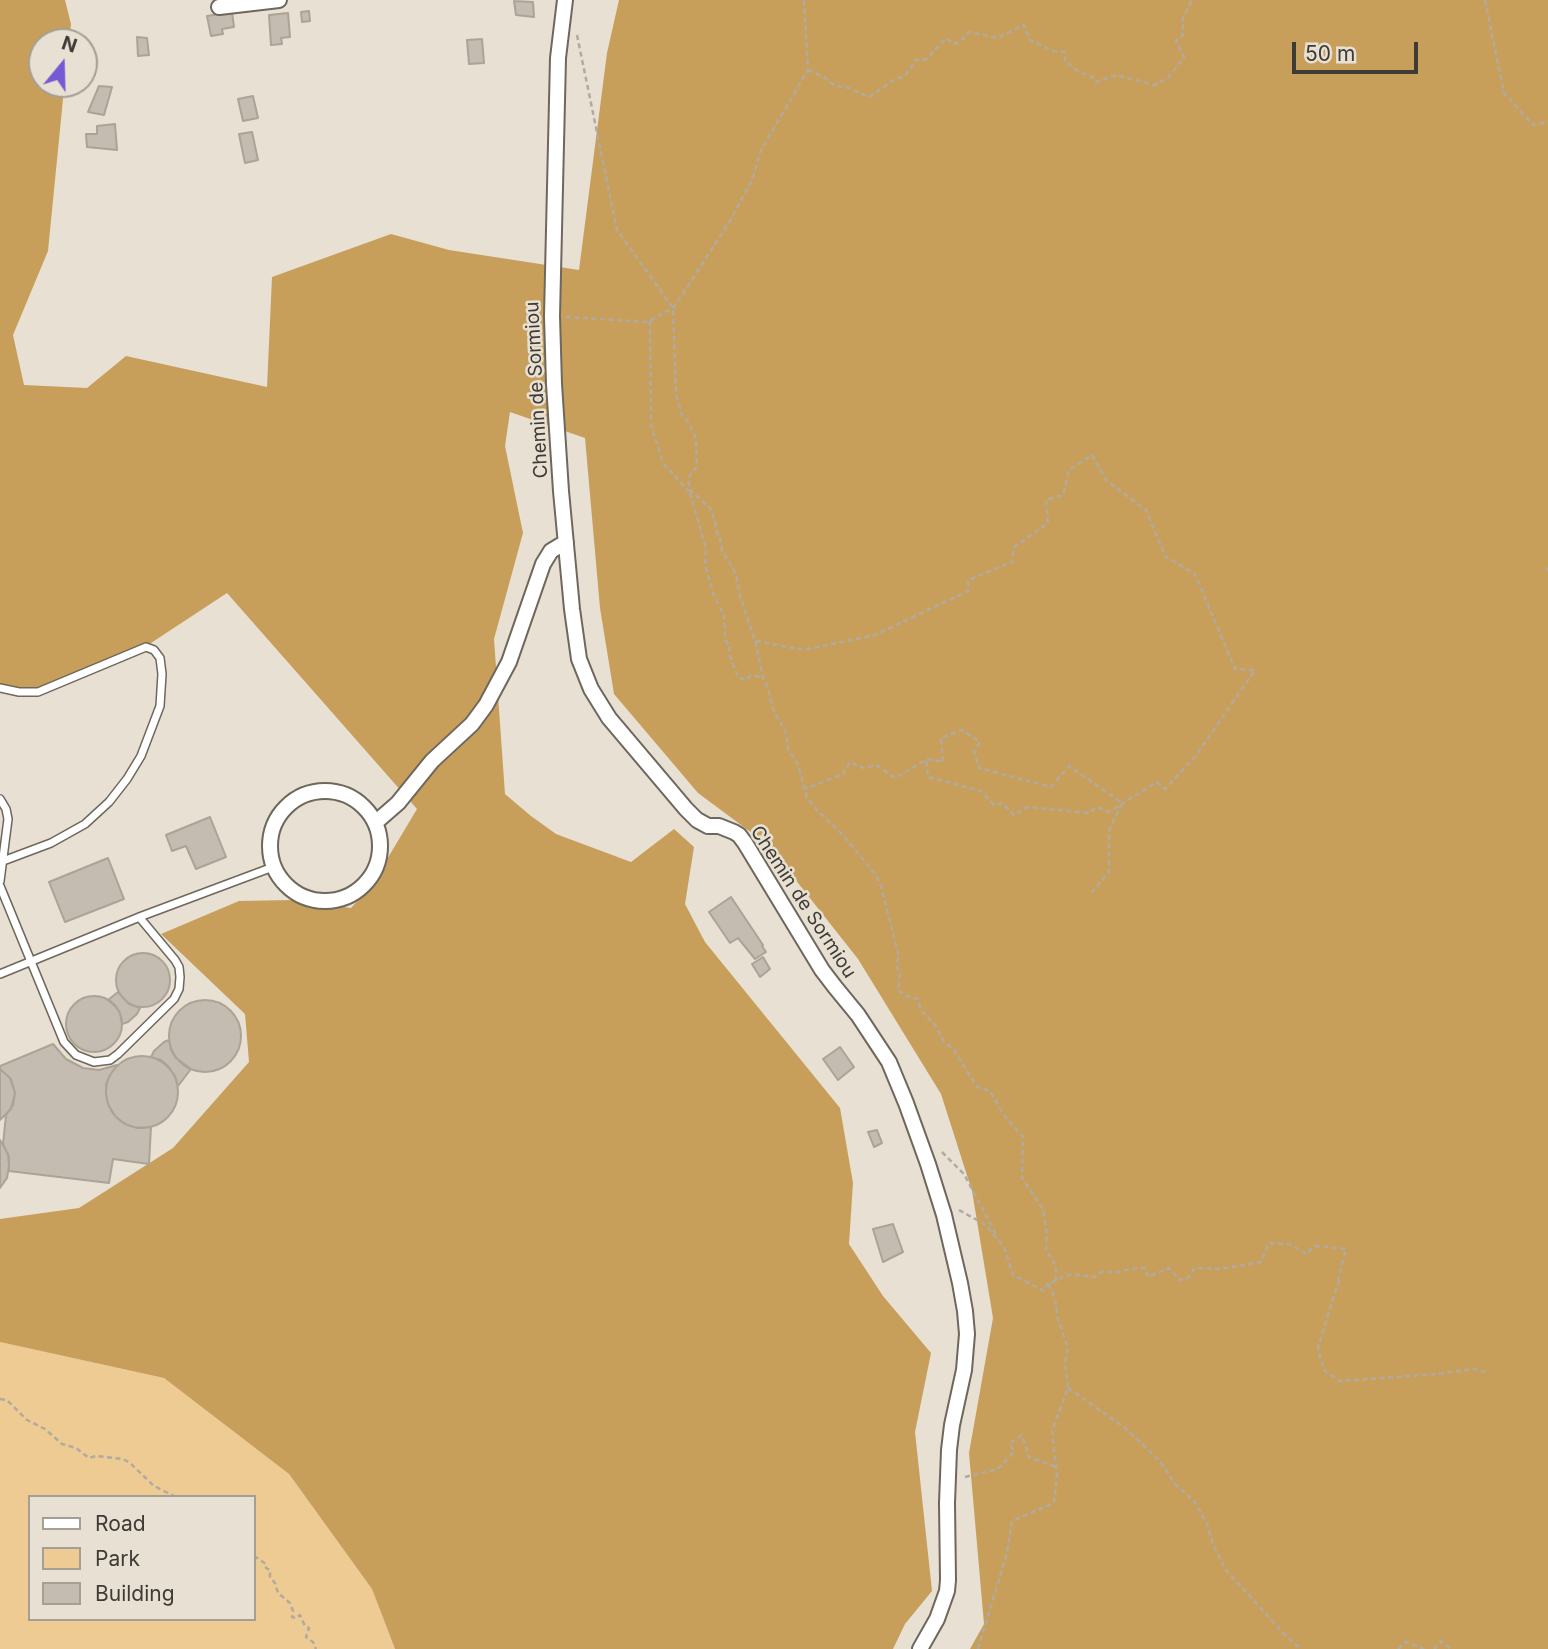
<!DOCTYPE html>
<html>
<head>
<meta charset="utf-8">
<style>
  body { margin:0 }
  #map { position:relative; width:1548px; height:1649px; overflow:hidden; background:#e8e0d3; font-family:Inter,sans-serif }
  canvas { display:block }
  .legend { position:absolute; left:28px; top:1495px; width:228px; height:126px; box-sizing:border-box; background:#e8e0d3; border:2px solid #a49e94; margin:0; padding:9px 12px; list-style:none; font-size:21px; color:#3e3b36 }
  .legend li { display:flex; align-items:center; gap:14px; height:35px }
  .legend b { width:35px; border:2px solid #a49e94 }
  .north { position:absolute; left:28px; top:28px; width:70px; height:70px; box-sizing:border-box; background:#e8e0d3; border:2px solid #a49e94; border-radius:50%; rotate:19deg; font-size:19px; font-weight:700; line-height:28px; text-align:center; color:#3e3b36 }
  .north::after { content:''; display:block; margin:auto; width:24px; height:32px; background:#755ad4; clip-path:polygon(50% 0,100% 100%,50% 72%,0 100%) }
  .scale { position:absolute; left:1292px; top:42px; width:126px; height:32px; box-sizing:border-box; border:4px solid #3e3b36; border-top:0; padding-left:9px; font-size:21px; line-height:24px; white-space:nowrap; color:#3e3b36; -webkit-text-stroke:5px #e8e0d3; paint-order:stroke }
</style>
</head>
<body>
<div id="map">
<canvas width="1548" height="1649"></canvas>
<ul class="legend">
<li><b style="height:9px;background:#fff"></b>Road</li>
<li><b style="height:19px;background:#eecb92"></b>Park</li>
<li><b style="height:19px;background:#c4bcb0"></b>Building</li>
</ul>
<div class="north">N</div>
<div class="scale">50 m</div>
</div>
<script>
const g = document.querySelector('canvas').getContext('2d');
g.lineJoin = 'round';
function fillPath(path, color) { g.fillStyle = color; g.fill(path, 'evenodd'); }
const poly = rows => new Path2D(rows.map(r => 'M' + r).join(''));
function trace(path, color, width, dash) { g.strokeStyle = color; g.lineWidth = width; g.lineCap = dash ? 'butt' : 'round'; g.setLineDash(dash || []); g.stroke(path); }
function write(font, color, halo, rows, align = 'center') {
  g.font = font + ' Inter,sans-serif'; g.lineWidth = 5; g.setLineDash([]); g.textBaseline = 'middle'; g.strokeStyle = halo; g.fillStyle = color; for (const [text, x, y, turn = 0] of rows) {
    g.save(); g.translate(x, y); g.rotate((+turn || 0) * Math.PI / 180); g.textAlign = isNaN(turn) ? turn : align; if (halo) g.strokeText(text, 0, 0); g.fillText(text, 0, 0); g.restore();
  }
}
const green = poly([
  [0,1342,164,1378,289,1474,372,1589,395,1649,0,1649],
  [30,1497,254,1497,254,1619,30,1619]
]);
const forest = poly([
  [0,0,65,0,71,24,69,42,42,42,42,84,65,84,63,99,48,251,13,335,24,385,87,388,126,356,267,387,272,277,391,234,449,250,579,270,607,53,619,0,1548,0,1548,1649,970,1649,984,1624,969,1453,993,1318,972,1191,941,1094,858,959,768,845,698,793,614,694,600,608,585,438,510,412,505,446,523,533,494,639,505,794,531,816,556,834,631,862,674,829,694,847,685,904,705,942,840,1108,853,1183,849,1244,883,1296,931,1353,915,1432,932,1591,905,1624,893,1649,395,1649,372,1589,289,1474,164,1378,0,1342,0,1219,79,1208,173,1148,249,1062,245,1014,161,934,239,901,292,900,351,908,371,886,417,809,227,593,151,643,26,693,0,684]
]);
const building = poly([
  [514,1,533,2,534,17,516,15,514,1],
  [309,11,310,21,302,22,301,12,309,11],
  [232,12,234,27,222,29,223,34,211,36,207,16,232,12],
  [288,13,290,37,281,38,282,44,271,45,269,15,288,13],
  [137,37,147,38,149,55,138,56,137,37],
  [482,39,484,63,469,64,467,40,482,39],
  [99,86,112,87,104,115,88,112,99,86],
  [253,96,258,118,243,121,238,99,253,96],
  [115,124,117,150,87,147,86,134,97,134,97,126,115,124],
  [252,132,258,160,245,163,239,134,252,132],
  [210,817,226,857,196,869,186,846,172,851,166,835,210,817],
  [108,858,124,899,65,922,49,882,108,858],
  [731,897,763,945,762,946,766,952,755,959,738,938,730,943,709,912,731,897],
  '116 980a27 27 0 1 1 54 0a27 27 0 1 1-54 0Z',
  [763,957,770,969,760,977,752,964,763,957],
  [118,992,129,1004,140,1008,137,1014,128,1022,122,1024,120,1013,116,1007,108,1000,118,992],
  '66 1024a28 28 0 1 1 56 0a28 28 0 1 1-56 0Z',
  '169 1036a36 36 0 1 1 72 0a36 36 0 1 1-72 0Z',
  [169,1040,171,1050,176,1058,191,1069,178,1086,175,1076,168,1066,161,1060,151,1057,154,1051,164,1042,169,1040],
  [53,1044,66,1059,83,1068,99,1070,117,1065,110,1075,106,1084,106,1094,108,1104,115,1116,125,1124,137,1128,151,1127,149,1164,113,1159,109,1183,9,1171,9,1157,3,1144,6,1115,13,1105,15,1093,11,1079,0,1069,0,1066,53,1044],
  [840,1047,854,1067,838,1080,823,1059,840,1047],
  '106 1092a36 36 0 1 1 72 0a36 36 0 1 1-72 0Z',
  [0,1069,10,1078,15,1093,11,1109,0,1120,0,1069],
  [877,1130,882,1143,874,1147,868,1132,877,1130],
  [0,1140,8,1154,9,1166,7,1178,0,1188,0,1140],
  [893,1224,903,1252,883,1262,873,1229,893,1224]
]);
const path = poly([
  [1485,0,1504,93,1533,125,1548,122],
  [577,35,617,230,673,308,676,394,682,415,689,423,696,439,697,466,688,478,690,490,710,508,715,522,718,536,720,538,722,550,736,574,740,596,755,640,763,678,766,683,775,714,786,732,788,749,798,764,807,798,817,810,843,835,876,875,881,886,899,957,896,964,900,975,898,990,906,996,918,999,921,1010,935,1025,944,1042,954,1050,977,1087,990,1091,1004,1115,1023,1137,1022,1178,1043,1209,1047,1234,1046,1250,1056,1266,1056,1281],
  [808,70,824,77,835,86,846,87,869,97,895,79,905,76,916,60,927,59,946,38,954,44,961,41,969,32,997,38,1024,25,1030,40,1053,51,1065,52,1065,61,1078,71,1094,78,1096,82,1116,75,1155,85,1169,77,1184,57,1176,41,1183,35,1183,18,1192,0],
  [566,317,648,322,673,308,684,292,731,219,752,180,761,150,808,70,804,0],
  [650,321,651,425,663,463,689,492],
  [690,493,706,548,705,565,714,596,724,615,725,640,730,646,729,653,738,677,745,680,750,676,756,676,763,678],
  [1546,570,1548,568],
  [756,641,804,650,875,635,968,591,968,580,1012,562,1014,547,1048,523,1046,500,1063,495,1069,470,1092,455,1107,481,1146,510,1165,556,1195,574,1235,669,1255,670,1195,757,1165,789,1157,782,1109,812,1097,807,1089,813,1027,807,1014,815,1002,803,994,805,981,791,928,777,926,760,895,778,876,765,864,768,850,762,843,774,805,789],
  [927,759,943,762,941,738,962,730,980,742,974,751,979,768,1051,787,1069,766,1122,803,1109,831,1109,872,1092,892],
  [942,1152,964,1174,997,1236],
  [959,1210,986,1225,1004,1247,1013,1275,1044,1291,1048,1283,1056,1281,1065,1275,1078,1275,1094,1277,1101,1272,1119,1272,1130,1269,1145,1268,1148,1277,1169,1268,1180,1280,1187,1279,1195,1268,1220,1269,1261,1262,1269,1243,1289,1244,1307,1254,1315,1245],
  [1315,1246,1346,1249,1338,1280],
  [1339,1280,1318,1347,1320,1357,1325,1371,1340,1381,1437,1374,1473,1369,1485,1372],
  [1068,1388,1124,1427,1159,1460,1175,1484,1195,1502,1207,1524,1213,1544,1225,1569,1285,1635,1301,1649],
  [0,1399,7,1400,27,1420,45,1429,62,1444,76,1448,89,1458,96,1456,123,1459,130,1463,154,1486,176,1497],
  [965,1477,998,1469,1014,1452,1010,1443,1022,1435,1029,1457,1056,1467],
  [254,1556,266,1564,266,1568,270,1570,270,1577,275,1583,278,1593,290,1603,293,1611,292,1617,296,1618,300,1615,305,1626,309,1628,306,1637,313,1642,316,1649],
  [978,1649,1007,1553,1012,1521,1054,1503,1057,1475,1052,1431,1068,1388,1065,1363,1068,1348,1058,1320,1055,1299,1048,1283],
  [1398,1649,1406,1642,1424,1649],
  [1434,1649,1441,1641,1451,1649]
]);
const service = poly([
  [0,688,19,692,38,692,146,647,154,650,160,658,162,674,160,706,141,756,127,779,109,802,85,824,51,843,3,861],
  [0,799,6,809,8,819,0,881],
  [0,886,64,1042,76,1055,94,1062,110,1060,118,1054,174,999,179,989,180,977,179,967,175,960,140,918],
  [0,974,142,916,273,867]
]);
const minor = poly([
  [565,0,558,58,552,316,554,384,561,491,572,609,579,659,591,689,609,718,686,809,697,820,708,826,719,826,734,832,739,835,745,843,822,970,835,987,858,1015,889,1062,906,1103,928,1164,944,1215,960,1283,965,1311,967,1334,964,1370,952,1425,949,1450,947,1503,948,1580,947,1591,937,1619,920,1649],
  [219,7,279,0],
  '270 846a55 55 0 1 1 110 0a55 55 0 1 1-110 0Z',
  [375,823,398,803,432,761,472,724,486,705,509,662,543,564,551,551,566,542]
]);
const streetNames = [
  ["Chemin de Sormiou",537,390,-93],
  ["Chemin de Sormiou",803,902,57]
];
fillPath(green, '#eecb92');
fillPath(forest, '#c89f5a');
fillPath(building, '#c4bcb0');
trace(building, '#aba396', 2);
trace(service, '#6e675c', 10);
trace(minor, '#6e675c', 18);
trace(path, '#b1aaa0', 2.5, [5, 3.5]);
trace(service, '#fff', 7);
trace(minor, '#fff', 14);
write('19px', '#3e3b36', '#e8e0d3', streetNames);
</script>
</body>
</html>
